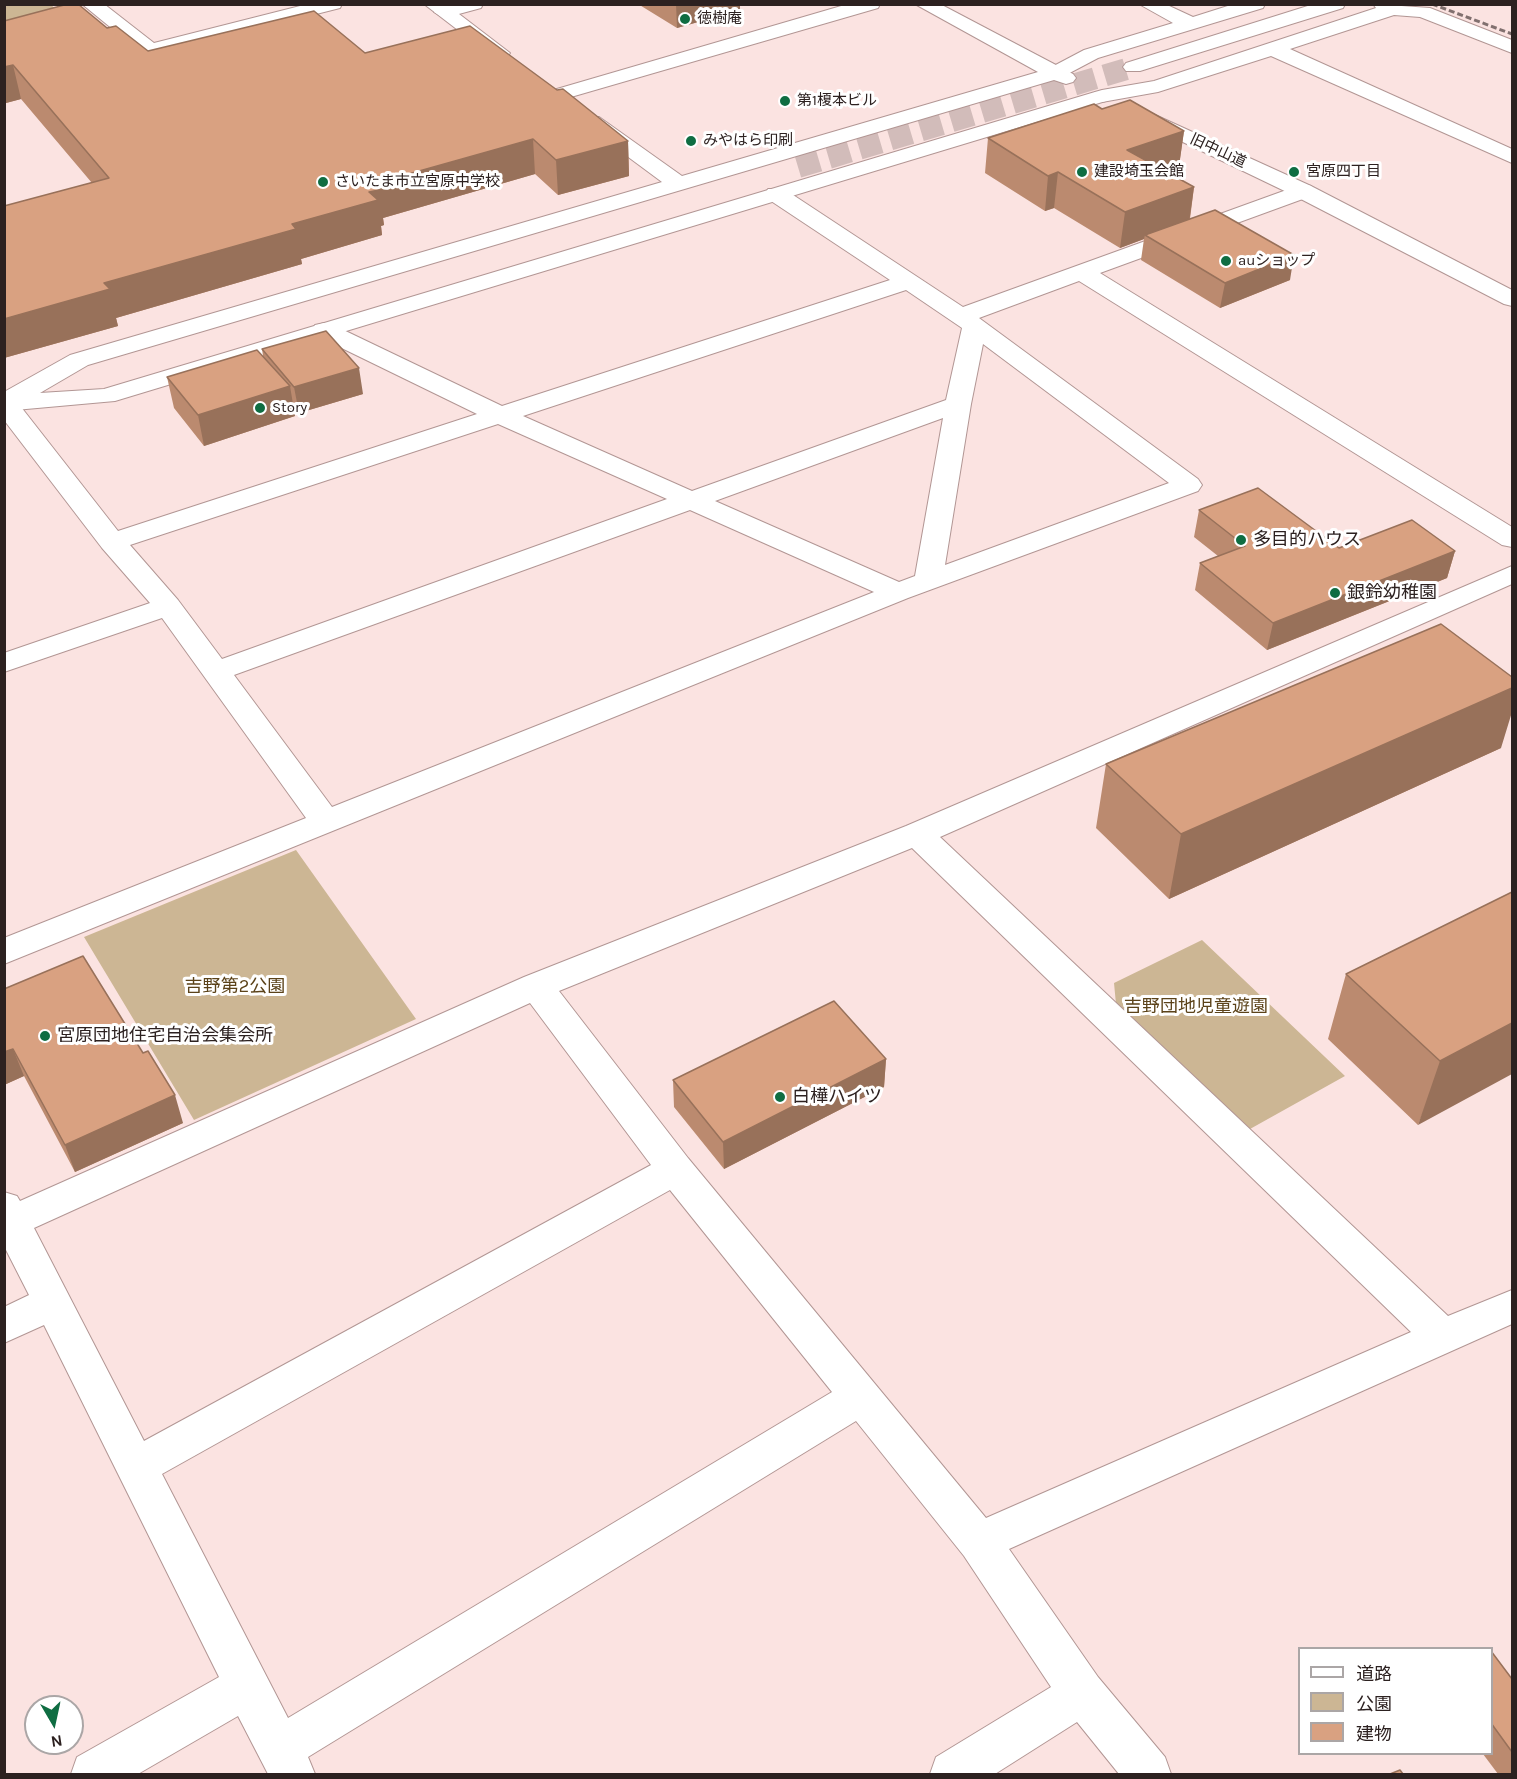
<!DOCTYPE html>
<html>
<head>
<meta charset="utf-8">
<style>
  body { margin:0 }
  #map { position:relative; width:1517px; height:1779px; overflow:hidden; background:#fbe3e1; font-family:Karla,"Noto Sans JP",sans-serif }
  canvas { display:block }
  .frame { position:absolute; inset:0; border:6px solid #2c2120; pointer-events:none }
  .legend { position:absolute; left:1298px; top:1647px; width:195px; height:108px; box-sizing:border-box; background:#fff; border:2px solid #aba6a6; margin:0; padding:8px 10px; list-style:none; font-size:18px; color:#2c2120 }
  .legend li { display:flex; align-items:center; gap:12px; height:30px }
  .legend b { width:30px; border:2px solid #aba6a6 }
  .north { position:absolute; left:24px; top:1695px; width:60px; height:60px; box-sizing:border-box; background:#fff; border:2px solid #aba6a6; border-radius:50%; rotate:171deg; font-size:16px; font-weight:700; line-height:24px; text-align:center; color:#2c2120 }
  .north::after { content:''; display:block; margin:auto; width:21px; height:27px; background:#0f6d42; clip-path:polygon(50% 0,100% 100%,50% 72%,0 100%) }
</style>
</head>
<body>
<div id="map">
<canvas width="1517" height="1779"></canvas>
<div class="frame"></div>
<ul class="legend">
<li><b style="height:8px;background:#fff"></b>道路</li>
<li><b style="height:16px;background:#ccb694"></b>公園</li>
<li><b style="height:16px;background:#d9a181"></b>建物</li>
</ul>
<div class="north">N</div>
</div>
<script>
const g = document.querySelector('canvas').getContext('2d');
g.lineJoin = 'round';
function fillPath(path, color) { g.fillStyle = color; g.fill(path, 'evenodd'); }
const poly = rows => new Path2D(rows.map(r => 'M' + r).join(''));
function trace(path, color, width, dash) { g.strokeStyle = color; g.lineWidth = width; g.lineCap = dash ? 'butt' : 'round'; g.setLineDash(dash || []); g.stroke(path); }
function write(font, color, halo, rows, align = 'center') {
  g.font = font + ' Karla,"Noto Sans JP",sans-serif'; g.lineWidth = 6; g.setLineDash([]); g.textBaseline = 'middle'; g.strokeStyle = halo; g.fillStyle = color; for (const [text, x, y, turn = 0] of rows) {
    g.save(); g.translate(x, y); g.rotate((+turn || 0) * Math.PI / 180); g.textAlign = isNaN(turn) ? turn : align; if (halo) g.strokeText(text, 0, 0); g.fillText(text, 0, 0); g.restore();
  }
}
const green = poly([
  [5,5,51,5,86,33,5,55],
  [296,850,416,1019,194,1120,84,937],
  [1202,940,1345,1076,1250,1129,1116,1004,1114,983]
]);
const secondaryTunnel = poly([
  [798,167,1133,67]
]);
const street = poly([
  [82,4,104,4,154,43,308,4,342,4,340,8,150,56,143,54,82,4],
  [450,4,483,4,481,8,444,18,434,12,437,8,450,4],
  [848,4,880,4,878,8,564,99,550,99,547,95,550,91,848,4],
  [1139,4,1165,4,1193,17,1234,4,1265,4,1263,8,1098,58,1062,77,1048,77,1045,73,1048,69,1084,50,1173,23,1139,4],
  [1373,4,1430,8,1512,40,1512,53,1420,17,1394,15,1290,49,1512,149,1512,163,1271,56,1158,92,1102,102,1095,100,1092,96,1095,92,1102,90,1154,81,1376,8,1373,4],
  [1303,184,1311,186,1314,191,1311,196,1100,273,1512,527,1512,547,1502,545,1079,281,979,318,1198,479,1202,485,1198,491,908,598,4,964,4,938,306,818,162,618,4,672,4,653,150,603,102,548,4,420,4,395,14,398,118,531,477,414,315,335,312,330,315,325,324,323,333,325,502,406,890,280,768,199,765,194,768,189,784,189,963,307,1303,184],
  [906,290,962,328,946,400,692,491,523,416,906,290],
  [983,344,1169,483,945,565,971,404,983,344],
  [943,418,915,576,899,582,715,501,943,418],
  [498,424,667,499,222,659,178,600,130,545,498,424],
  [690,510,874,592,332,807,234,675,690,510],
  [1512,566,1512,584,940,837,1448,1316,1512,1290,1512,1324,1009,1549,1098,1677,1165,1757,1171,1774,1119,1774,1077,1722,995,1774,930,1774,936,1757,1051,1687,964,1556,856,1421,308,1757,315,1774,268,1774,238,1716,138,1774,71,1774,77,1757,219,1677,44,1325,4,1343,4,1307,29,1295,4,1246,4,1192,17,1196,20,1201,524,977,906,826,1512,566],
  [912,848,1411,1332,986,1518,688,1158,559,991,912,848],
  [530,1003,651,1165,144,1441,34,1228,530,1003],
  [670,1190,832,1392,288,1718,162,1474,670,1190]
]);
const secondary = poly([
  [424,4,446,4,510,53,507,57,493,57,424,4],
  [915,4,940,4,1073,74,1076,78,1073,82,1066,84,1054,80,88,365,40,393,104,389,1095,92,1109,92,1112,96,1109,100,115,401,4,411,4,392,70,355,662,182,585,125,581,121,585,117,599,117,682,176,1038,72,915,4],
  [1314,4,1345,4,1343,8,1140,71,1126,71,1123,67,1126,63,1314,4],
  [1142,109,1311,186,1512,290,1512,306,1504,304,1295,196,1135,119,1131,115,1135,111,1142,109]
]);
const rail = poly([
  [1432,4,1512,34]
]);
const wall = poly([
  [638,4,740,4,740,10,677,28],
  [4,21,107,28,148,51,365,53,628,141,629,176,558,195,535,174,383,218,384,225,381,226,382,235,301,259,302,264,116,318,118,326,4,358,92,183,21,99,6,103,4,102],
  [1102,109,1184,131,1179,166,1165,171,1194,187,1190,219,1290,280,1220,308,1141,260,1144,239,1120,248,1054,208,1045,211,985,173,988,138],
  [262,349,363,394,299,413,293,407,295,416,204,446,174,408,167,377,263,356],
  [1199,510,1339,548,1455,551,1447,578,1267,650,1195,590,1200,563,1218,556,1194,537],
  [1501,748,1169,899,1096,828,1106,764],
  [1512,892,1418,1125,1328,1039,1346,974],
  [4,989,183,1123,75,1172,24,1076,4,1085],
  [886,1059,884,1087,724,1169,674,1107,673,1080],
  [1491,1651,1512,1679,1512,1774,1498,1774,1483,1754,1491,1754]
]);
const shadedWall = poly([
  [676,4,740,4,740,10,677,28],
  [13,65,21,99,6,103,4,98,4,67],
  [1184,131,1179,166,1123,185,1127,150],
  [533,139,535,174,383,218,384,225,381,226,382,235,301,259,302,264,116,318,118,326,4,358,4,319,104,283,369,192,373,184],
  [628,141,629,176,558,195,556,160],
  [1058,172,1054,208,1045,211,1048,176],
  [1194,187,1189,223,1145,235,1144,239,1120,248,1125,212],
  [1294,255,1290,280,1220,308,1225,283],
  [359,368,363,394,299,413,294,387],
  [290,386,295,416,204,446,198,415],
  [1455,551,1447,578,1267,650,1273,623],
  [1512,688,1512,712,1501,748,1169,899,1181,834],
  [1512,1023,1512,1074,1418,1125,1440,1061],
  [13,1049,24,1076,4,1085,4,1052],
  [886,1059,884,1087,724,1169,723,1142],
  [175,1095,183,1123,75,1172,65,1145]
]);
const building = poly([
  [68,4,78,4,107,28,116,26,148,51,314,11,365,53,470,26,557,90,563,89,628,141,556,160,533,139,373,184,379,190,369,192,378,200,292,224,296,229,104,283,110,289,4,319,4,206,109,178,13,65,4,67,4,21,68,4],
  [1130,100,1184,131,1127,150,1194,187,1125,212,1058,172,1048,176,988,138,1094,104,1102,109,1130,100],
  [1215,210,1294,255,1225,283,1145,235,1215,210],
  [326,331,359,368,294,387,262,349,326,331],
  [257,350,290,386,198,415,167,377,257,350],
  [1258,488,1339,548,1412,520,1455,551,1273,623,1200,563,1245,546,1199,510,1258,488],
  [1441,624,1512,677,1512,688,1181,834,1106,764,1441,624],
  [1512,892,1512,1023,1440,1061,1346,974,1512,892],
  [83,956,143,1053,148,1051,175,1095,65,1145,13,1049,4,1052,4,989,83,956],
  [834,1001,886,1059,723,1142,673,1080,834,1001],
  [1491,1651,1512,1679,1512,1752,1491,1723,1491,1651],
  [1400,1770,1403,1774,1390,1774,1400,1770]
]);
const markers = [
  [685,19,6,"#0f6d42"],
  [785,101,6,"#0f6d42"],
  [691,141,6,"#0f6d42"],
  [1082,172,6,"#0f6d42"],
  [1294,172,6,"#0f6d42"],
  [323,182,6,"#0f6d42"],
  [1226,261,6,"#0f6d42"],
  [260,408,6,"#0f6d42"],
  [1241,540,6,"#0f6d42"],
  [1335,593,6,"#0f6d42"],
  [45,1036,6,"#0f6d42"],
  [780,1097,6,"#0f6d42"]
];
const farPoinames = [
  ["徳樹庵",697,19],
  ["第1榎本ビル",797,101],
  ["みやはら印刷",703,141],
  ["建設埼玉会館",1094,172],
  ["宮原四丁目",1306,172],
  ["さいたま市立宮原中学校",335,182],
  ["auショップ",1238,261],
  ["Story",272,408]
];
const farStreetnames = [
  ["旧中山道",1218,151,25]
];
const poiNames = [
  ["多目的ハウス",1253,540],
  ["銀鈴幼稚園",1347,593],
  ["宮原団地住宅自治会集会所",57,1036],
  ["白樺ハイツ",792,1097]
];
const parkNames = [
  ["吉野第2公園",235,987],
  ["吉野団地児童遊園",1196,1007]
];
fillPath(green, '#ccb694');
trace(secondaryTunnel, '#d2bcba', 22, [22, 10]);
trace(street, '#b29694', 2);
trace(secondary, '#b29694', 2);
fillPath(street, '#fff');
fillPath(secondary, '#fff');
trace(rail, '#81706f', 3, [6, 3]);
fillPath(wall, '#bb8a6f');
fillPath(shadedWall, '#98715a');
fillPath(building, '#d9a181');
trace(building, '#98715a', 1.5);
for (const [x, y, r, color] of markers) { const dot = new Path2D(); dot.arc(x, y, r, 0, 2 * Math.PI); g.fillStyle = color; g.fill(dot); trace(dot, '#fff', 2); }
write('15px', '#2c2120', '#fff', farPoinames, 'left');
write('15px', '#2c2120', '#fff', farStreetnames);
write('18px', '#2c2120', '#fff', poiNames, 'left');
write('18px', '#5b4219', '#fff', parkNames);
</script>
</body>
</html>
